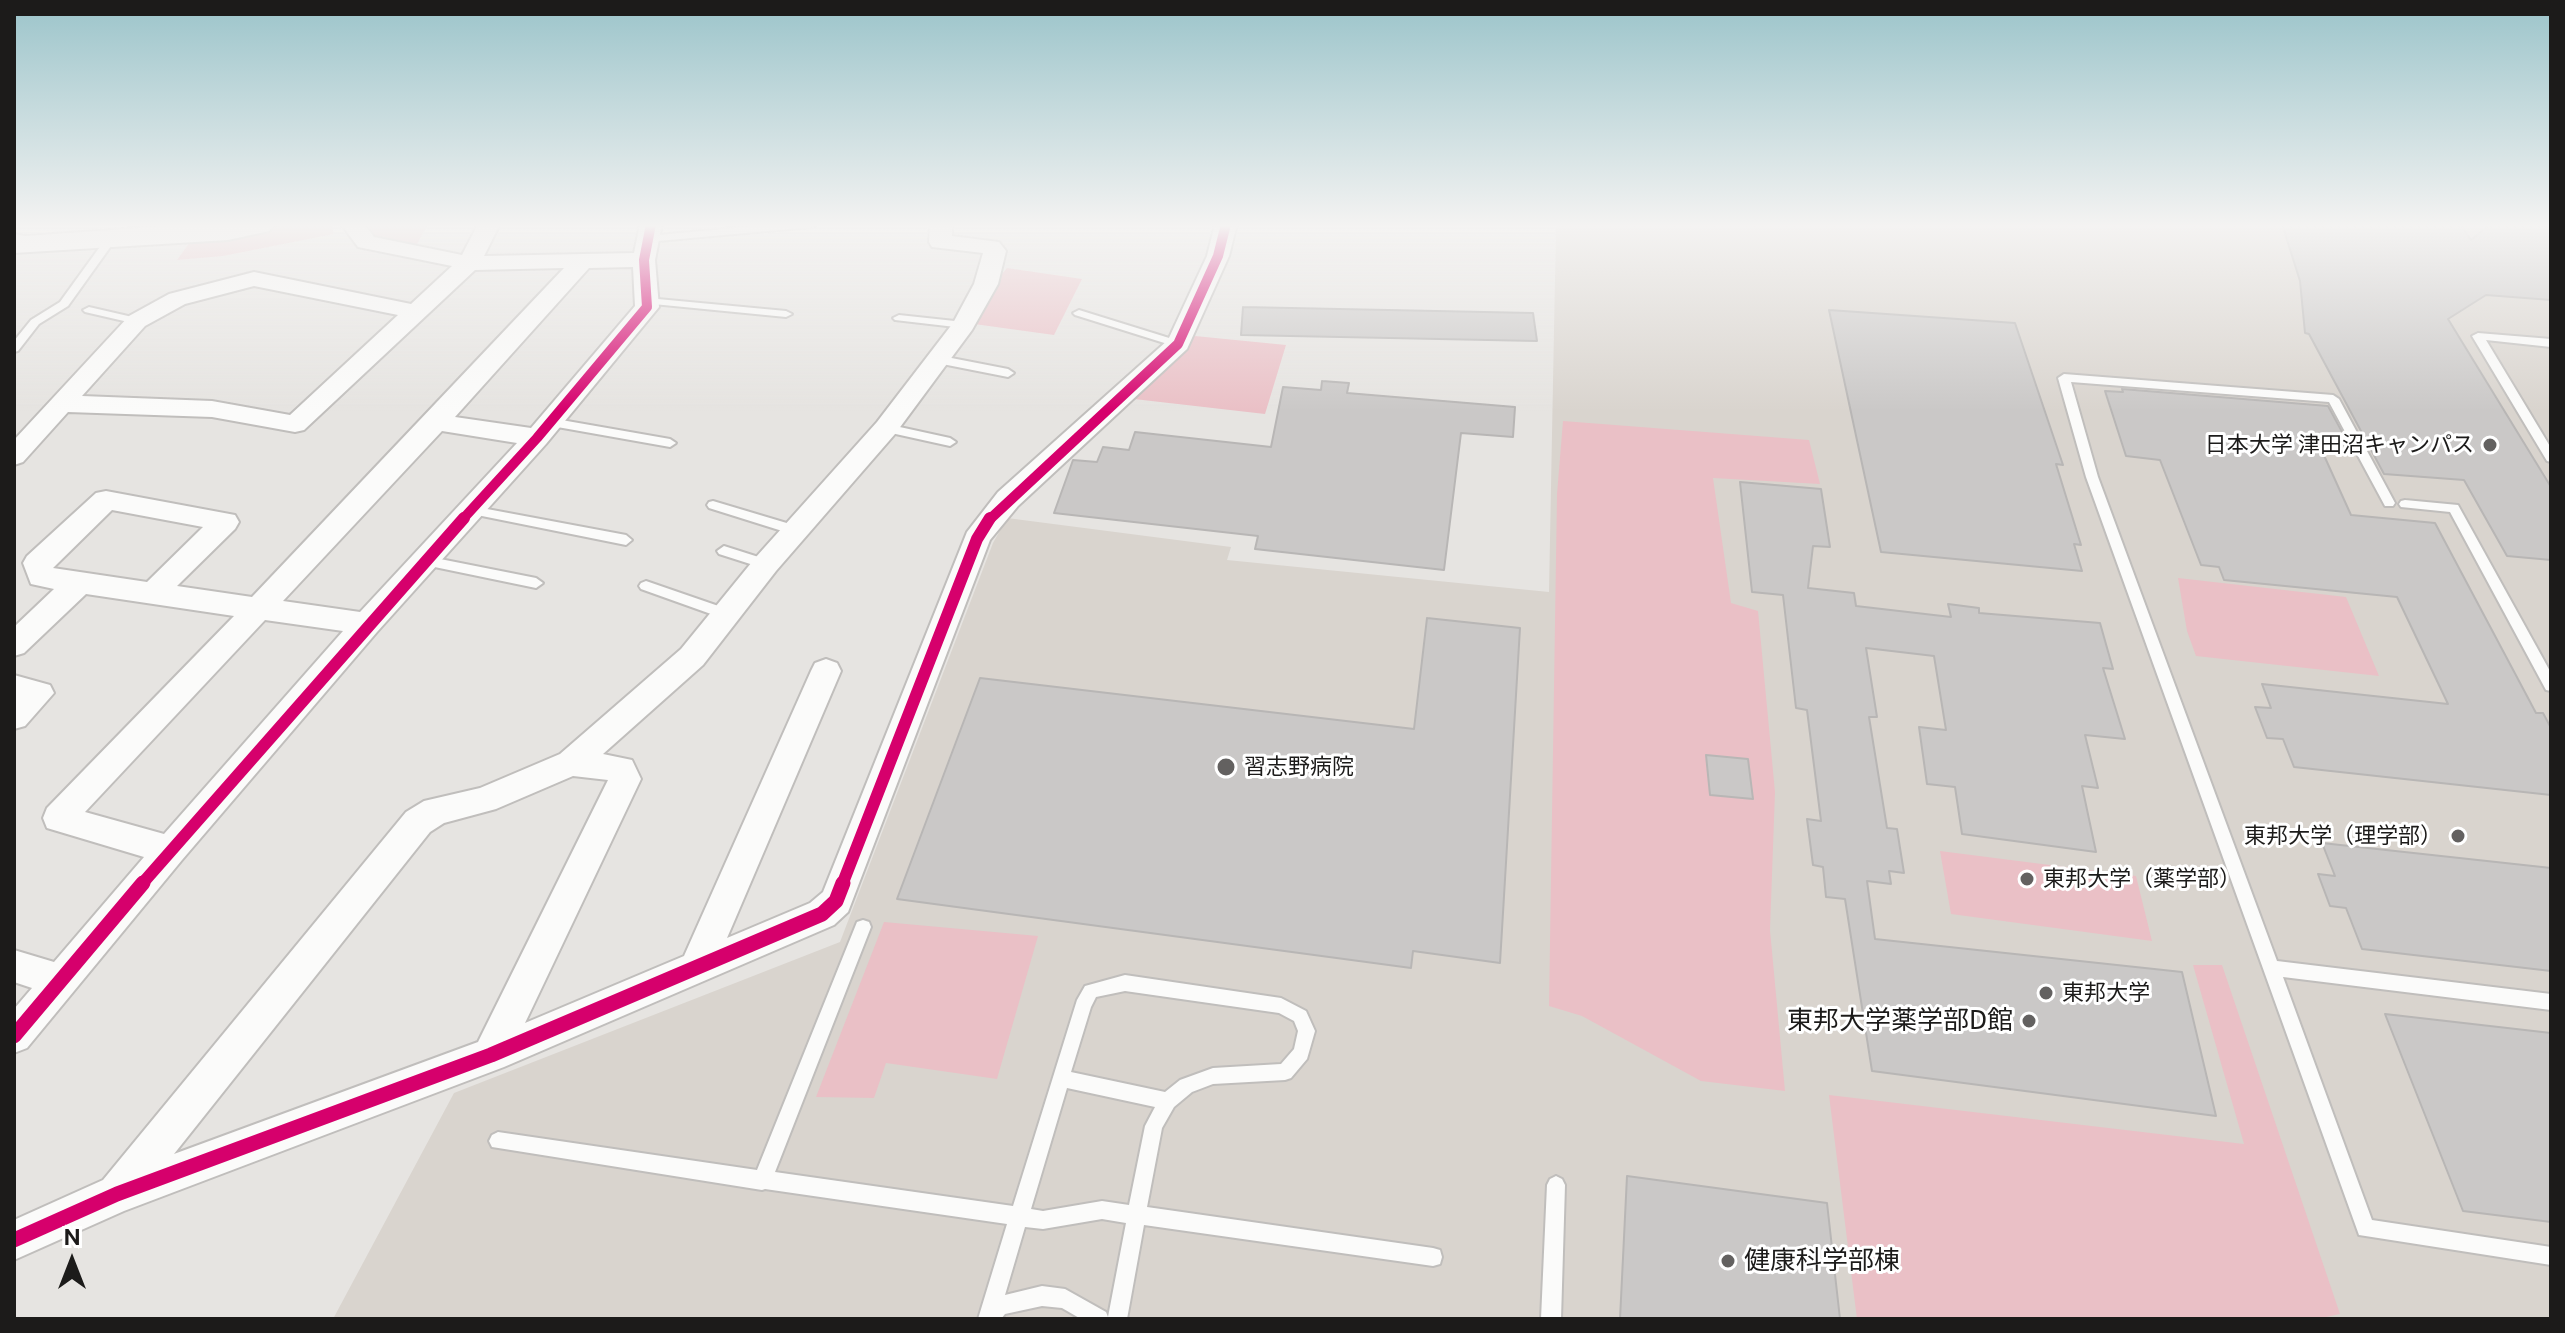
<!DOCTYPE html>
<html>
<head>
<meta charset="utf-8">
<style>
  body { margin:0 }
  #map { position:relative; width:2565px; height:1333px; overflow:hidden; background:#e6e4e1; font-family:"Public Sans",sans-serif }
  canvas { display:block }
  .frame { position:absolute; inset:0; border:16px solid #1c1b1a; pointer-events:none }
  .north { position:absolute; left:32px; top:1221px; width:80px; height:80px; -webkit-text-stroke:6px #fff; paint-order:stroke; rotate:0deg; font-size:22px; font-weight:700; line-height:32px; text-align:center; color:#1c1b1a }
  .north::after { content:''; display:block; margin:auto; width:28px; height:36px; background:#1c1b1a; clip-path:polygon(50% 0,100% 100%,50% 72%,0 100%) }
</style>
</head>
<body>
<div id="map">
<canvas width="2565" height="1333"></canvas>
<div class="frame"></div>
<div class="north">N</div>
</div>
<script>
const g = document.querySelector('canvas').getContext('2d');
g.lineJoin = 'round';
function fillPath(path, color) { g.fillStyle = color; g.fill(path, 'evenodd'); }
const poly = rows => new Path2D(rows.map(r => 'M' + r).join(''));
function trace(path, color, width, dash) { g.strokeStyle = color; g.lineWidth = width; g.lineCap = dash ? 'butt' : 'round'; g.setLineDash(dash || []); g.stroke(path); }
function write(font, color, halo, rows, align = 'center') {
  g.font = font + ' "Public Sans","Noto Sans JP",sans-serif'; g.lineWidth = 6; g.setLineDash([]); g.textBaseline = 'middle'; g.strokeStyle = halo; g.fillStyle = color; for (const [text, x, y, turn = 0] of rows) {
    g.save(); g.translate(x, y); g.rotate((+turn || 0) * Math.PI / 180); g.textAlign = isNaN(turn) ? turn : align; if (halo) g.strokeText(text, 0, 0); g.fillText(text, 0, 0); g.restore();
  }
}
const built = poly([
  [1556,224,2551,224,2551,1319,333,1319,454,1093,840,942,993,543,1007,518,1231,547,1227,560,1549,592]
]);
const green = poly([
  [293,224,331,224,334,234,223,256,177,260,192,239],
  [363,224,428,224,415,248,376,239],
  [1007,268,1082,279,1054,335,974,324,994,283],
  [1195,336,1286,345,1265,414,1134,399],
  [1563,421,1809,440,1820,484,1713,478,1731,603,1758,611,1775,792,1770,930,1785,1091,1701,1081,1582,1016,1549,1006,1557,494],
  [2178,578,2346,597,2379,676,2196,656,2187,631],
  [1940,851,2136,876,2152,941,1951,914],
  [884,922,1038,936,997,1079,886,1063,874,1098,816,1097],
  [2193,965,2222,965,2340,1314,2317,1319,1857,1319,1829,1095,2244,1144]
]);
const building = poly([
  [2282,224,2460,224,2471,240,2490,224,2539,224,2551,229,2551,300,2486,295,2448,319,2551,487,2551,560,2507,556,2464,480,2384,474,2309,334,2305,333,2300,281,2282,224],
  [1243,307,1533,313,1537,341,1241,335,1243,307],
  [1829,310,2015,323,2063,465,2056,464,2081,545,2074,544,2082,571,1881,552,1829,310],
  [1322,381,1349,383,1347,393,1515,407,1513,437,1461,433,1444,570,1255,549,1258,536,1054,513,1073,460,1097,462,1103,447,1129,450,1135,432,1271,447,1283,387,1321,390,1322,381],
  [2122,389,2328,406,2354,454,2322,451,2351,515,2435,523,2536,713,2543,713,2551,728,2551,795,2294,767,2283,739,2267,738,2255,707,2271,708,2262,684,2448,704,2397,597,2224,580,2219,567,2201,565,2160,460,2126,456,2105,391,2123,392,2122,389],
  [1740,482,1821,489,1830,547,1813,546,1808,588,1854,593,1856,606,1951,617,1948,604,1979,608,1979,613,2100,623,2113,669,2103,668,2125,739,2085,735,2098,788,2082,786,2096,852,1962,834,1955,787,1927,784,1919,727,1946,730,1934,656,1866,648,1877,717,1869,717,1887,828,1897,829,1904,873,1889,871,1891,884,1867,881,1875,939,2182,972,2216,1116,1872,1071,1845,899,1826,897,1823,867,1813,865,1807,819,1821,821,1807,710,1796,708,1783,595,1752,592,1740,482],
  [1427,618,1520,628,1500,963,1413,951,1411,968,897,899,980,678,1414,729,1427,618],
  [1706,755,1748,759,1753,799,1710,795,1706,755],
  [2322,843,2551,868,2551,971,2362,949,2346,908,2330,906,2318,874,2335,876,2322,843],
  [2385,1014,2551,1033,2551,1222,2463,1211,2385,1014],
  [1627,1176,1827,1203,1840,1319,1620,1319,1627,1176]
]);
const lane = poly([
  [778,224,817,224,812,227,647,242,642,239,647,236,778,224],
  [111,236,116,239,68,306,39,324,18,351,14,352,14,341,31,320,60,302,107,237,111,236],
  [647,298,786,311,792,314,786,317,643,303,643,299,647,298],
  [89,307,141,319,143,321,137,324,85,312,83,310,89,307],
  [1079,310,1182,342,1184,344,1182,346,1174,346,1075,315,1073,313,1079,310],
  [899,315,964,322,970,325,964,328,895,320,893,318,899,315],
  [2478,333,2551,339,2551,347,2486,340,2551,448,2551,462,2547,461,2472,336,2478,333],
  [936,355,1008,369,1014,373,1008,377,932,362,930,359,936,355],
  [2064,374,2333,395,2339,399,2395,503,2393,506,2385,506,2329,402,2071,382,2098,477,2277,961,2551,994,2551,1010,2283,977,2372,1220,2551,1247,2551,1265,2359,1235,2086,477,2058,378,2064,374],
  [550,418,670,439,676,443,670,447,546,425,544,422,550,418],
  [886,424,950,438,956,442,950,446,882,431,880,428,886,424],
  [2405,500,2458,505,2551,673,2551,691,2546,690,2450,512,2401,507,2399,504,2401,501,2405,500],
  [713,501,800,527,801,530,795,535,709,508,707,505,709,502,713,501],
  [471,506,626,535,632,540,626,545,467,513,465,510,467,507,471,506],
  [724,546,771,561,773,564,766,569,719,554,717,551,724,546],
  [425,556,536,578,543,583,536,588,420,564,418,561,425,556],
  [646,581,730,610,732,614,725,619,641,589,639,586,641,583,646,581],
  [863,920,869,922,871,927,775,1172,1013,1206,1077,1000,1085,986,1125,975,1281,998,1306,1011,1315,1031,1307,1059,1291,1078,1285,1080,1213,1084,1192,1092,1174,1107,1162,1128,1147,1207,1433,1248,1440,1250,1442,1257,1440,1264,1433,1266,1144,1225,1127,1319,1081,1319,1062,1308,1042,1306,1005,1314,1001,1319,978,1319,1007,1224,765,1189,762,1190,492,1147,489,1141,492,1135,498,1132,757,1170,855,927,857,922,863,920],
  [1125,991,1279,1013,1294,1021,1298,1031,1294,1049,1281,1064,1213,1068,1180,1080,1165,1092,1071,1072,1091,1007,1096,997,1125,991],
  [1067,1088,1155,1107,1145,1126,1129,1205,1102,1201,1043,1211,1031,1209,1067,1088],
  [1102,1219,1126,1223,1108,1317,1106,1312,1065,1289,1042,1286,1005,1295,1025,1227,1043,1229,1102,1219],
  [1556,1176,1562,1179,1565,1185,1561,1319,1541,1319,1547,1185,1550,1179,1556,1176]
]);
const street = poly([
  [341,224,364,224,374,237,462,255,478,224,500,224,484,256,634,253,640,224,662,224,655,260,659,307,546,444,377,632,182,860,27,1048,14,1053,14,1009,32,988,14,982,14,950,54,962,144,857,47,828,43,818,47,808,234,616,86,594,24,653,14,656,14,627,54,589,31,584,23,563,27,556,96,493,106,491,235,515,239,522,235,529,177,586,252,597,564,268,475,270,304,430,295,432,212,417,68,412,23,462,14,465,14,440,129,316,169,294,254,272,411,304,452,266,358,247,341,224],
  [633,267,635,306,531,428,455,417,589,268,633,267],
  [254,286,398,315,290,415,212,401,82,396,145,326,185,304,254,286],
  [442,431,517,443,360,612,283,601,442,431],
  [112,510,203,527,147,582,53,568,112,510],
  [265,620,343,631,164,834,85,812,265,620],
  [930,224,952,224,952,236,999,242,1006,251,998,284,972,330,895,434,776,571,703,665,603,754,632,760,641,779,525,1023,684,956,811,671,815,663,826,659,837,663,841,671,727,938,810,903,823,892,967,532,998,492,1168,340,1207,256,1215,224,1237,224,1229,256,1187,349,1018,506,990,540,848,912,834,925,504,1067,124,1211,14,1260,14,1220,103,1180,406,812,424,801,480,788,560,754,681,649,756,557,877,422,953,323,974,284,983,253,932,247,929,242,930,224],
  [573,776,608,780,478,1042,174,1154,430,832,444,823,496,809,573,776],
  [14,675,50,685,54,693,25,726,14,729,14,675]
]);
const secondary = poly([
  [196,224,274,224,269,231,228,240,14,253,14,234,25,236,196,224]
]);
const cyclewayFar2 = poly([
  [462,520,537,438,647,307,644,260,651,224],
  [989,520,1178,344,1218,256,1226,224]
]);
const cyclewayFar1 = poly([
  [141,885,464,518],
  [842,885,977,539,990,518]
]);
const cycleway = poly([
  [14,1036,143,883],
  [14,1240,117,1194,491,1055,822,914,836,901,843,883]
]);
const markers = [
  [2490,445,8,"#636160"],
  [1226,767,10,"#636160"],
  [2458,836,8,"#636160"],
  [2027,879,8,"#636160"],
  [2046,993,8,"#636160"],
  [2029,1021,8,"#636160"],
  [1728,1261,8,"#636160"]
];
const poiNames = [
  ["日本大学 津田沼キャンパス",2474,445,"right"],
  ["習志野病院",1244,767],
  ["東邦大学（理学部）",2442,836,"right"],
  ["東邦大学（薬学部）",2043,879],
  ["東邦大学",2062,993]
];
const nearPoinames = [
  ["東邦大学薬学部D館",2013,1021],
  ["健康科学部棟",1744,1261,"left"]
];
fillPath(built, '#d9d4ce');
fillPath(green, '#eac0c6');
fillPath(building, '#cac8c7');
trace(building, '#b8b6b5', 2);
trace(lane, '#c0bebc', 4);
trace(street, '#c0bebc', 4);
trace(secondary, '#c0bebc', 4);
fillPath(lane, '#fbfbfa');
fillPath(street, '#fbfbfa');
fillPath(secondary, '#fbfbfa');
trace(cyclewayFar2, '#d6006c', 10);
trace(cyclewayFar1, '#d6006c', 12);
trace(cycleway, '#d6006c', 15);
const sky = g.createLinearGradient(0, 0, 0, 411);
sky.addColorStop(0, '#9bc4ca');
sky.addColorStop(0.55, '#f4f3f2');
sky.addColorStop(1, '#f4f3f200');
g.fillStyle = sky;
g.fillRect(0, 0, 2565, 411);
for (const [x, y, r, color] of markers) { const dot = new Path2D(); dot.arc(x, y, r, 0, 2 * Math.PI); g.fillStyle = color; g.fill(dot); trace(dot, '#fff', 3); }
write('22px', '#1c1b1a', '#fff', poiNames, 'left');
write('26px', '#1c1b1a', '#fff', nearPoinames, 'right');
</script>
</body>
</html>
